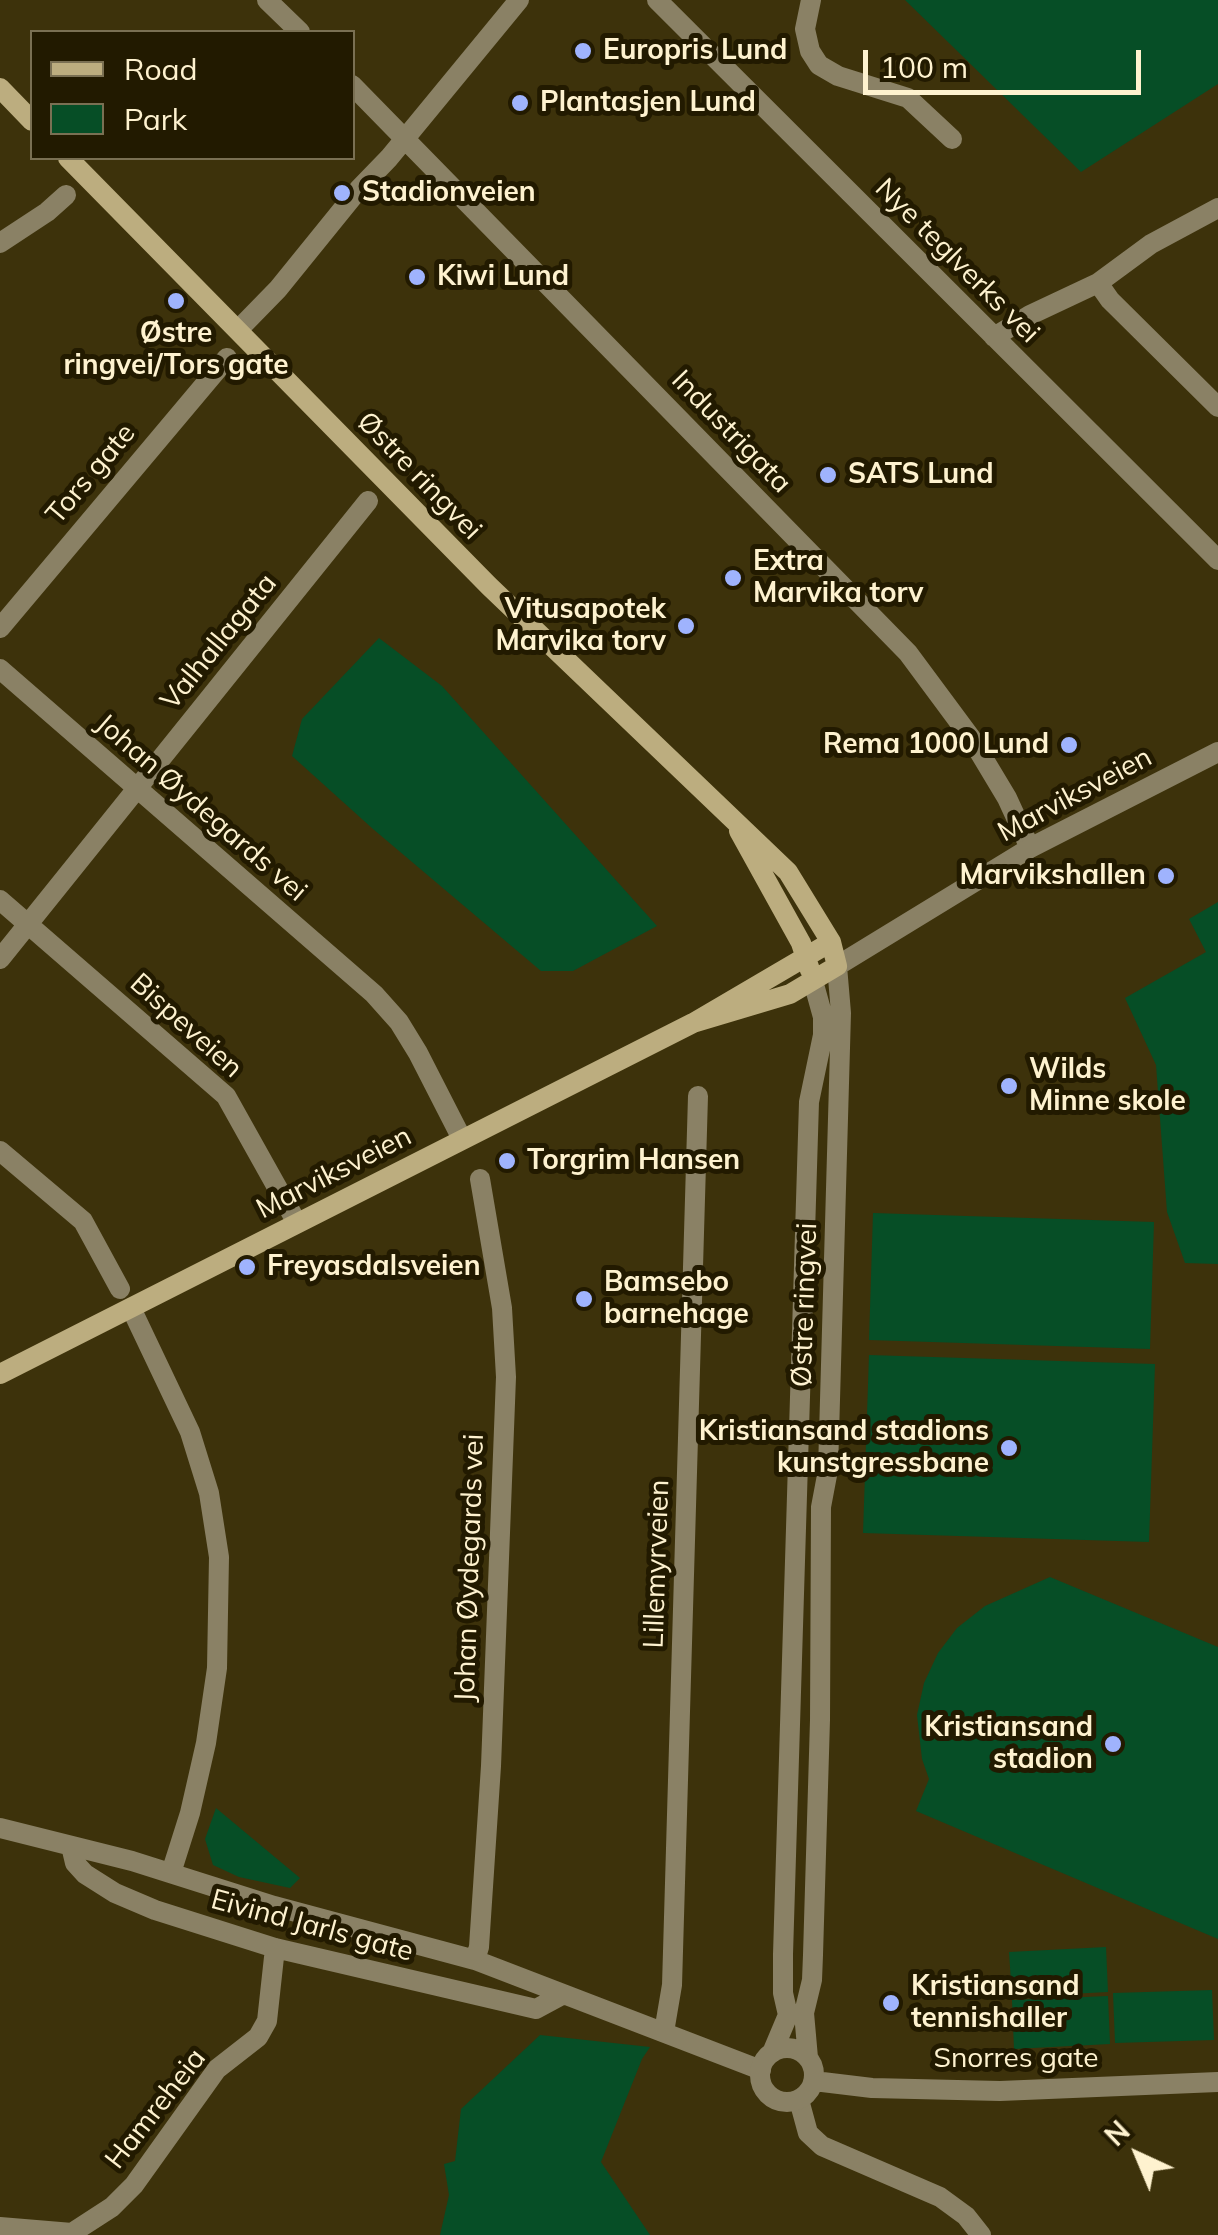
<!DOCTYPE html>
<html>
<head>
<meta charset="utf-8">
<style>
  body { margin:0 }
  #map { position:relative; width:1218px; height:2235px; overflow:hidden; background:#3d320b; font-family:Mulish,sans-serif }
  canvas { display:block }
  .legend { position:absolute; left:30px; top:30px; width:325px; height:130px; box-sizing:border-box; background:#221a00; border:2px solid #7a7053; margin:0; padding:12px 18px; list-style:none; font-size:30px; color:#fef2cf }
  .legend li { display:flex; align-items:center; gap:20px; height:50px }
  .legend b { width:50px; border:2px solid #7a7053 }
  .north { position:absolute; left:1088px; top:2105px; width:100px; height:100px; -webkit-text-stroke:8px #221a00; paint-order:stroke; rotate:316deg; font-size:28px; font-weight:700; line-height:40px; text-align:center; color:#fef2cf }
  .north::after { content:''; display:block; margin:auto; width:35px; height:45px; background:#fef2cf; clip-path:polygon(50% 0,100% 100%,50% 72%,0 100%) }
  .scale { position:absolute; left:863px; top:50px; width:278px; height:45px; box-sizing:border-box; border:5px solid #fef2cf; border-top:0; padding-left:12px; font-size:30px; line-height:35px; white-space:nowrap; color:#fef2cf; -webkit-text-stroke:8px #221a00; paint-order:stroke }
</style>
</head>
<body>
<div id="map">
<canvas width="1218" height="2235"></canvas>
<ul class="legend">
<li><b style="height:12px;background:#bcad7f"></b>Road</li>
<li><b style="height:28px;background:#064e26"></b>Park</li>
</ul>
<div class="north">N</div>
<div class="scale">100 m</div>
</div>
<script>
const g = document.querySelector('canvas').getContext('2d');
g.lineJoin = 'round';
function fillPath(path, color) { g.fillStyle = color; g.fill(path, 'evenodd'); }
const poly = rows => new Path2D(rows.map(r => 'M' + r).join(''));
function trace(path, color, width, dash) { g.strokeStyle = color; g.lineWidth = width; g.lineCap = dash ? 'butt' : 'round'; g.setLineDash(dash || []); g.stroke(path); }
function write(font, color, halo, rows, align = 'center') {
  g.font = font + ' Mulish,sans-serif'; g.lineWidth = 10; g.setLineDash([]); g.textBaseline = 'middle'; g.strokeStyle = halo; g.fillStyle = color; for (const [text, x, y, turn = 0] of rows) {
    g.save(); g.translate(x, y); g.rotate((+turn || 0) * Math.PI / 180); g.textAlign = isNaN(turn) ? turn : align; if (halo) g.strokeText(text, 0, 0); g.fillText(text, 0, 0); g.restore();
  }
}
const green = poly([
  [905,0,1218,0,1218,84,1081,172],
  [379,638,442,686,657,926,573,971,541,971,373,829,292,756,302,719],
  [1218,902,1218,1264,1185,1263,1167,1212,1156,1065,1125,998,1206,952,1189,919],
  [873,1213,1154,1222,1150,1349,869,1340],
  [869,1355,1155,1364,1149,1542,863,1533],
  [1050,1577,1218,1647,1218,1939,916,1811,929,1779,922,1759,917,1715,924,1683,938,1653,957,1628,985,1606],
  [216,1808,300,1878,290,1888,239,1877,213,1865,205,1839],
  [1106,1947,1108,1992,1012,1997,1009,1952],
  [1212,1990,1214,2040,1115,2043,1113,1993],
  [1108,1996,1110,2044,1014,2049,1012,2000],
  [540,2035,650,2047,642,2059,601,2162,650,2235,440,2235,449,2195,444,2164,455,2161,461,2109]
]);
const minor = poly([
  [267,0,300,32],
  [657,0,1218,560],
  [811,0,805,29,810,51,819,65,838,76,908,98,952,139],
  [352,85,908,653,971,738,1007,798,1030,848],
  [0,243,47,212,66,195],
  [1098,283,1151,244,1218,208],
  [238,330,278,289,359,189,389,158,519,0],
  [994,337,1030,315,1098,283,1110,300,1218,407],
  [0,628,227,358],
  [0,669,374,994,399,1022,418,1053,462,1139],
  [0,900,226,1096,297,1223],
  [0,959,368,501],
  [0,1151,83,1221,120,1289],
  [131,1308,190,1432,209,1493,219,1557,217,1668,206,1743,190,1813,171,1873],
  [0,1828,132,1861,274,1906,475,1960,761,2070],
  [71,1846,75,1863,85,1874,115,1893,155,1910,275,1948,536,2009,562,1995],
  [475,1960,479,1947,491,1766,506,1377,502,1308,480,1179],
  [664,2032,672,1985,698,1096],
  [799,2100,808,2133,822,2146,940,2197,966,2216,981,2235],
  [0,2227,72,2233,112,2207,134,2185,217,2069,258,2037,267,2021,275,1948]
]);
const tertiary = poly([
  '760 2075a27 27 0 1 1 54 0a27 27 0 1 1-54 0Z',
  [772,2053,788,2015,783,1993,783,1954,809,1102,823,1035,823,1017,813,981],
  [808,2058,804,2013,812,1980,813,1955,820,1720,821,1507,828,1470,841,1013,837,966,1030,848,1218,752],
  [814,2081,872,2088,1000,2091,1218,2082]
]);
const secondary = poly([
  [0,88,32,121],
  [68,158,489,586,788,872,831,942,837,966,790,994,693,1023],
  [739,831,801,943,810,970],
  [0,1374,693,1023,831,942]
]);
const markers = [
  [583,51,10,"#9fb3fd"],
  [520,103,10,"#9fb3fd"],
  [342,193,10,"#9fb3fd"],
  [417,277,10,"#9fb3fd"],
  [176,301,10,"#9fb3fd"],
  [828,475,10,"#9fb3fd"],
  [733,578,10,"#9fb3fd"],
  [686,626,10,"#9fb3fd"],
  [1069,745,10,"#9fb3fd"],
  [1166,876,10,"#9fb3fd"],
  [1009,1086,10,"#9fb3fd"],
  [507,1161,10,"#9fb3fd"],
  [247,1267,10,"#9fb3fd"],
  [584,1299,10,"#9fb3fd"],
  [1009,1448,10,"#9fb3fd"],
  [1113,1744,10,"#9fb3fd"],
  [891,2003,10,"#9fb3fd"]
];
const poiNames = [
  ["Europris Lund",603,51],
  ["Plantasjen Lund",540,103],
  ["Stadionveien",362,193],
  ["Kiwi Lund",437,277],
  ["Østre",176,334,"center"],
  ["ringvei/Tors gate",176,366,"center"],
  ["SATS Lund",848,475],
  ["Extra",753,562],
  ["Marvika torv",753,594],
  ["Vitusapotek",666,610,"right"],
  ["Marvika torv",666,642,"right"],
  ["Rema 1000 Lund",1049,745,"right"],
  ["Marvikshallen",1146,876,"right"],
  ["Wilds",1029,1070],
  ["Minne skole",1029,1102],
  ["Torgrim Hansen",527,1161],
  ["Freyasdalsveien",267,1267],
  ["Bamsebo",604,1283],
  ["barnehage",604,1315],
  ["Kristiansand stadions",989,1432,"right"],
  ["kunstgressbane",989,1464,"right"],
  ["Kristiansand",1093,1728,"right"],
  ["stadion",1093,1760,"right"],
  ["Kristiansand",911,1987],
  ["tennishaller",911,2019]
];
const streetNames = [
  ["Nye teglverks vei",957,261,45],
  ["Industrigata",731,432,46],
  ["Tors gate",91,474,-50],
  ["Østre ringvei",419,476,46],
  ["Valhallagata",219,642,-51],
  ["Marviksveien",1075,795,-28],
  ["Johan Øydegards vei",201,808,41],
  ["Bispeveien",186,1026,42],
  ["Marviksveien",334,1173,-27],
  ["Østre ringvei",805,1305,-88],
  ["Lillemyrveien",657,1564,-88],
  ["Johan Øydegards vei",470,1568,-88],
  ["Eivind Jarls gate",312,1926,15],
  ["Snorres gate",1016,2059],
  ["Hamreheia",156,2109,-52]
];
fillPath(green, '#064e26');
trace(minor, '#8a8165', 20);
trace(tertiary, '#8a8165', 20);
trace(secondary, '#bcad7f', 20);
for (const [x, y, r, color] of markers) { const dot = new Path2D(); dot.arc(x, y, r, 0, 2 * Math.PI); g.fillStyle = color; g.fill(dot); trace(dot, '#221a00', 4); }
write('bold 28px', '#fef2cf', '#221a00', poiNames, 'left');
write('28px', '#fef2cf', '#221a00', streetNames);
</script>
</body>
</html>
